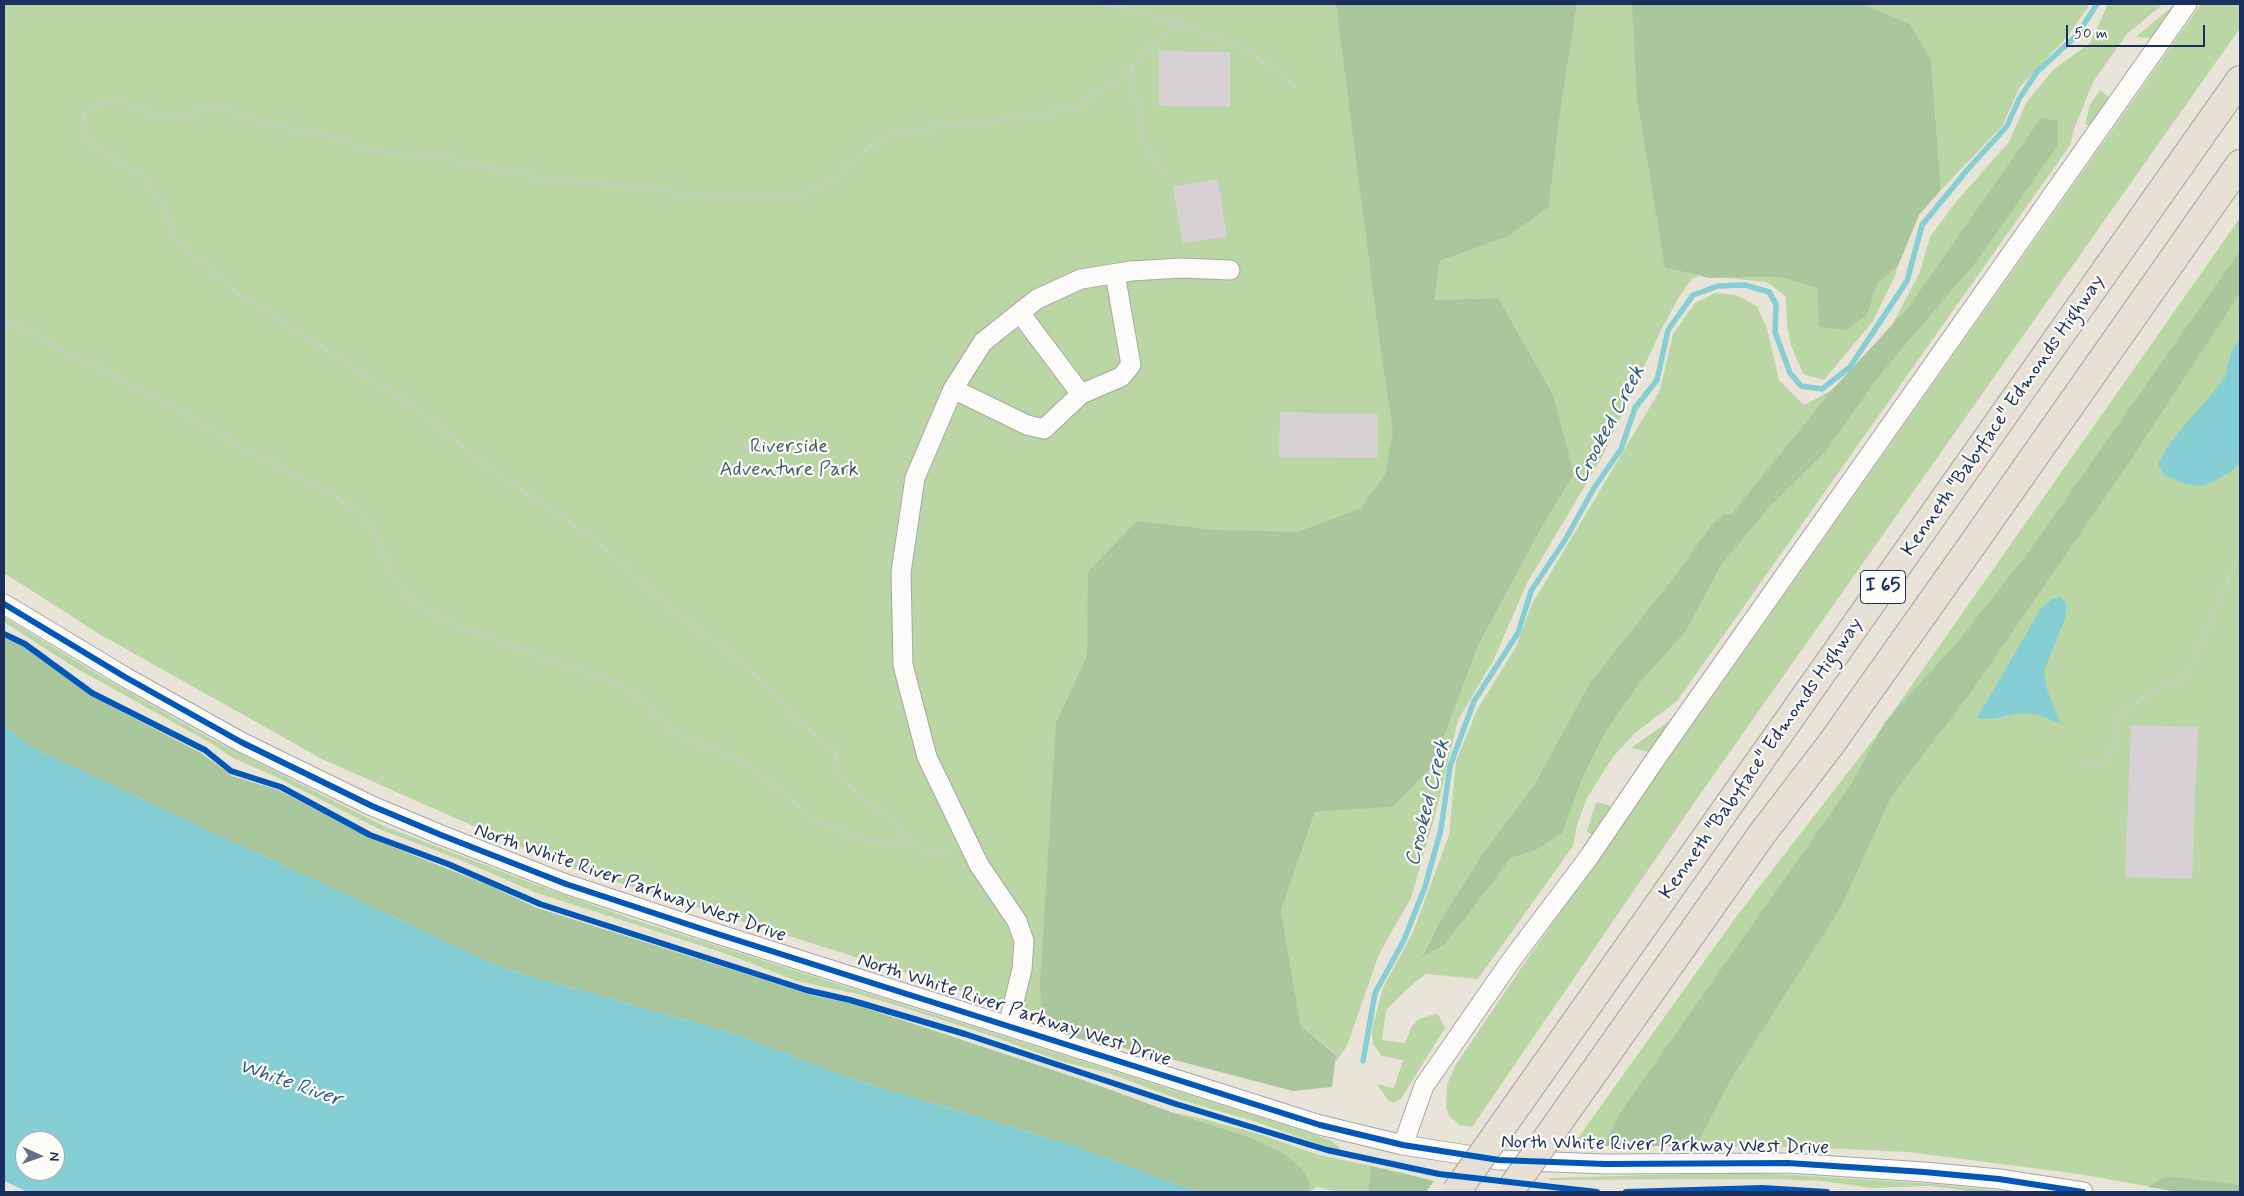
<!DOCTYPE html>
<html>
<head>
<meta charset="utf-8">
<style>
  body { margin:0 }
  #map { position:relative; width:2244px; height:1196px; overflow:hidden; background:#e9e4d8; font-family:Mynerve,sans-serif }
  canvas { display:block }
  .frame { position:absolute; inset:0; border:5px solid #1b2f5e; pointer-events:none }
  .north { position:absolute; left:15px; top:1131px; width:50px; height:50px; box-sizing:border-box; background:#fdfcf7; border:1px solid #a3aaba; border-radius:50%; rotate:92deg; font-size:14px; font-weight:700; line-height:20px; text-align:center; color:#1b2f5e }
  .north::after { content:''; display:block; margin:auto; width:18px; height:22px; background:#636e89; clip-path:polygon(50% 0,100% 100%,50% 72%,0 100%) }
  .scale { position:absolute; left:2066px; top:25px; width:139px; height:22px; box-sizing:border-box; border:2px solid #1b2f5e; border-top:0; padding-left:6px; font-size:15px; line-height:18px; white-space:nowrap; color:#1b2f5e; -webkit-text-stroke:4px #fdfcf7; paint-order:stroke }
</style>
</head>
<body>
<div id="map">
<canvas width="2244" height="1196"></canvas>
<div class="frame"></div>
<div class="north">N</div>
<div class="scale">50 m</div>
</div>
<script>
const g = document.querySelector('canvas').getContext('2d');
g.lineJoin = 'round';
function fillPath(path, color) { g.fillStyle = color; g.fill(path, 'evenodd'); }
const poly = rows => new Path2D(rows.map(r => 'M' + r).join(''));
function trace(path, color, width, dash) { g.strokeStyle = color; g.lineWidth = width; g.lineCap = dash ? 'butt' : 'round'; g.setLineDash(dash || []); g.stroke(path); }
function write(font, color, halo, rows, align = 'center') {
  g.font = font + ' Mynerve,sans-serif'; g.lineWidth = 4.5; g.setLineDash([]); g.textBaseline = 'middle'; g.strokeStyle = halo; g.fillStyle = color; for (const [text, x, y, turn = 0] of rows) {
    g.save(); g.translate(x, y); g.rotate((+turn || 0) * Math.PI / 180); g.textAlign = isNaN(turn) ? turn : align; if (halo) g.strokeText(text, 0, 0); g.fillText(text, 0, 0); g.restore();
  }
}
const green = poly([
  [4,4,1369,4,1401,495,1063,1022,559,864,322,759,101,635,4,573],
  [1577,4,1634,4,1665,268,1699,276,1692,279,1679,297,1662,328,1601,459,1527,583,1493,661,1458,720,1437,808,1411,898,1379,954,1347,1046,1335,1063,1336,1054,1301,1026,1281,911,1315,812,1392,807,1433,766,1478,646,1542,527,1574,474,1498,298,1435,300,1440,261,1509,236,1549,207,1560,114],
  [1864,4,2088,4,2088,7,2067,37,2019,88,2003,125,1941,190,1931,59,1910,24],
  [2108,4,2163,4,2126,35,2093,82,2074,129,2070,145,1677,701,1635,733,1613,757,1587,798,1577,825,1573,846,1478,979,1426,974,1415,982,1386,1010,1382,1040,1405,1043,1412,1026,1418,1020,1431,1015,1438,1014,1445,1028,1401,1099,1393,1103,1388,1100,1377,1084,1394,1088,1403,1060,1382,1056,1373,1044,1372,1029,1383,988,1413,932,1449,835,1456,761,1477,710,1516,647,1532,604,1660,390,1673,334,1695,303,1715,293,1736,295,1757,306,1767,328,1779,380,1804,405,1832,390,1892,325,1920,272,1930,237,1955,203,2009,142,2026,103,2053,70,2090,43],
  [1724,514,1738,517,1746,533,1722,564,1686,631,1638,685,1605,733,1582,779,1534,851,1511,858,1487,888,1422,956,1440,921,1483,853,1535,784,1713,523],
  [2175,4,2177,5,2154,38,2136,37],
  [2201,4,2240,4,2240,28,1696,800,1472,1127,1460,1125,1450,1117,1446,1108,1447,1085,1455,1066,1526,961],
  [2100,90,2111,99,2092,128,2085,124,2090,105],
  [2240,218,2240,1192,2180,1192,2079,1174,1908,1152,1797,1147,1573,1145,1736,917,1876,736],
  [1898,266,1894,278,1873,321,1824,380,1803,374,1791,345,1787,326,1786,297,1767,282,1727,278,1779,277,1818,288,1868,313,1877,284],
  [4,617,99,675,213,740,384,826,537,885,632,919,1319,1136,1332,1141,1341,1149,1332,1149,1254,1121,1178,1099,1108,1073,1060,1061,989,1035,902,1007,858,994,797,981,724,953,537,893,463,861,379,829,272,775,233,758,214,745,74,667,4,622],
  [1676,716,1650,752,1631,748],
  [1596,802,1609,805,1611,808,1592,836,1587,831],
  [1171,1112,1204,1119,1259,1134,1319,1155,1371,1166,1368,1192,1337,1192,1317,1187,1309,1192,1310,1185,1246,1136],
  [1747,1172,1935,1184,2012,1192,1978,1192,1929,1186,1871,1188,1823,1181,1769,1179,1549,1180,1550,1178]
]);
const forest = poly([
  [1336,4,1577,4,1560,114,1549,207,1509,236,1440,261,1435,300,1498,298,1553,395,1574,474,1542,527,1478,646,1433,766,1392,807,1315,812,1281,911,1301,1026,1336,1055,1332,1087,1293,1091,1167,1058,1043,1029,1040,985,1056,723,1087,656,1088,572,1137,521,1215,530,1298,532,1361,508,1385,475,1393,432,1378,330],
  [1632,4,1864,4,1910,24,1931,59,1941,190,1919,215,1898,266,1877,284,1868,313,1847,330,1819,327,1817,288,1779,277,1710,278,1665,268,1637,98],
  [2041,118,2058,121,2058,145,1979,258,1878,377,1826,451,1769,507,1722,564,1686,631,1638,685,1605,733,1582,779,1562,833,1534,851,1511,858,1445,944,1422,957,1440,921,1483,853,1535,784,1590,683,1678,572,1713,523,1724,514,1731,515,1832,390,1908,308],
  [2240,251,2240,293,2126,467,1971,692,1891,797,1841,907,1730,1081,1696,1146,1604,1146,1620,1113,1852,783,1885,722,1957,643,2030,550],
  [4,638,23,646,91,696,201,753,232,776,278,790,370,838,488,885,537,908,815,996,849,1003,896,1018,1089,1082,1171,1112,1246,1136,1283,1153,1303,1170,1310,1185,1309,1192,1204,1192,1178,1185,1072,1145,852,1079,735,1034,505,969,33,748,4,726],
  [1371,1166,1398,1172,1434,1181,1426,1192,1368,1192],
  [2166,1176,2240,1185,2240,1192,2180,1192,2148,1187]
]);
const water = poly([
  [2240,339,2240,461,2233,470,2215,481,2200,486,2183,483,2164,475,2158,464,2169,444,2225,378,2231,352],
  [2060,597,2066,603,2066,616,2044,671,2047,690,2061,724,2040,715,2021,713,1991,719,1977,718,2040,610,2052,599],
  [4,726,33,748,505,969,735,1034,852,1079,1072,1145,1178,1185,1204,1192,28,1192,4,1181],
  [25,1141,55,1141,55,1171,25,1171]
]);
const stream = poly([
  [1363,1061,1375,993,1404,940,1425,887,1441,829,1450,766,1474,701,1518,633,1531,591,1565,540,1594,488,1621,449,1635,408,1657,380,1668,330,1693,295,1718,286,1745,285,1769,292,1776,304,1775,332,1790,373,1801,386,1822,389,1850,367,1907,281,1922,225,1968,169,2007,126,2019,99,2037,72,2077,35,2097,4]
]);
const building = poly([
  [1159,51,1230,52,1230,107,1159,106],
  [1218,179,1227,237,1182,243,1173,186],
  [1280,412,1378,414,1378,458,1279,457],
  [2131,725,2198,727,2192,879,2125,877]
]);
const path = poly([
  [1097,4,1133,10,1179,24,1250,51,1296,87],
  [1131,69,1143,142,1162,171],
  [4,320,167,403,245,449,332,494,360,513,372,528,392,575,411,601,444,620,483,636,617,683,646,702,667,728,694,742,734,757,761,775,818,822,857,838,897,847,907,840,898,824,862,798,837,771,836,752,795,719,765,684,720,645,671,610,612,554,578,528,482,463,424,414,234,290,170,234,166,210,148,181,90,143,83,130,84,115,103,102,122,101,141,111,159,114,181,115,219,107,266,125,306,130,340,138,373,151,441,157,520,175,672,192,722,195,792,196,823,187,873,145,897,131,976,124,1076,108,1118,79,1131,68,1154,42,1179,24],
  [2082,766,2100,766,2107,764,2112,752,2114,726,2121,715,2131,706,2157,690,2180,681,2193,663,2222,592,2240,557],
  [907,840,919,849,950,853]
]);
const minor = poly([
  [1020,313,1081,394],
  [953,389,1027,425,1044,429,1081,394,1121,377,1131,365,1115,274],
  [4,604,125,677,241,742,372,806,441,835,566,884,705,930,1320,1125,1403,1145,1499,1160,1605,1164,1788,1163,1924,1172,1999,1179,2083,1192],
  [1008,1026,1022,969,1024,941,1017,921,979,865,927,757,903,665,901,572,915,478,953,389,983,342,1037,299,1081,279,1131,271,1181,268,1230,270],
  [1403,1145,1424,1086,1510,962,1589,857,1657,757,2187,4]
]);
const highway = poly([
  [1525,1094,2240,80],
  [1570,1106,1762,834,1831,744,1970,548,2240,164]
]);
const highwayBridge = poly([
  [1456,1192,1525,1094],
  [1509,1192,1570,1106]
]);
const cycleway = poly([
  [4,604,125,677,241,742,372,806,441,835,566,884,705,930,1320,1125,1403,1145,1499,1160,1605,1164,1788,1163,1924,1172,1999,1179,2083,1192],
  [4,634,25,644,92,693,205,750,231,771,281,787,370,835,448,864,540,904,806,990,850,1000,965,1034,1176,1104,1327,1150,1439,1174,1597,1192],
  [1626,1192,1762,1188,1827,1192]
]);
const shields = [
  [1883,587,45]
];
const shieldNames = [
  ["I 65",1883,587]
];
const streetNames = [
  ["Kenneth \"Babyface\" Edmonds Highway",2004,416,-55],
  ["Kenneth \"Babyface\" Edmonds Highway",1762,759,-55],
  ["North White River Parkway West Drive",630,884,19],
  ["North White River Parkway West Drive",1014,1011,18],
  ["North White River Parkway West Drive",1665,1146,1]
];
const parkNames = [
  ["Riverside",789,448],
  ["Adventure Park",789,471]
];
const waterNames = [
  ["Crooked Creek",1610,425,-62],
  ["Crooked Creek",1429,803,-76],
  ["White River",290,1084,19]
];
fillPath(green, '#bad6a5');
fillPath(forest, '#aac69d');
fillPath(water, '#85cfd4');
trace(stream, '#85cfd4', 5.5);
fillPath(building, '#d7d0d4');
trace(minor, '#a6a6a5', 21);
trace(highway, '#a6a6a5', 30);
trace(path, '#cbcccd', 3, [4, 4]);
trace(minor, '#fcfbf9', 19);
trace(highway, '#e7e1d5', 28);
trace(highwayBridge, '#a6a6a5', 30, []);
trace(highwayBridge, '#e7e1d5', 28);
trace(cycleway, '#0057b8', 6);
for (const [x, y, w] of shields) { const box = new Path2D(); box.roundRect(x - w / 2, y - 16.5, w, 33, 4); g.fillStyle = '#fdfcf7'; g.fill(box); trace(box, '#1b2f5e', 1); }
write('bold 19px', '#1b2f5e', null, shieldNames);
write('20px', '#1b2f5e', '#fdfcf7', streetNames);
write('20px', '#3f5e67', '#fdfcf7', parkNames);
write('italic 21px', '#2e5c81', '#fdfcf7', waterNames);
</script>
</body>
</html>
